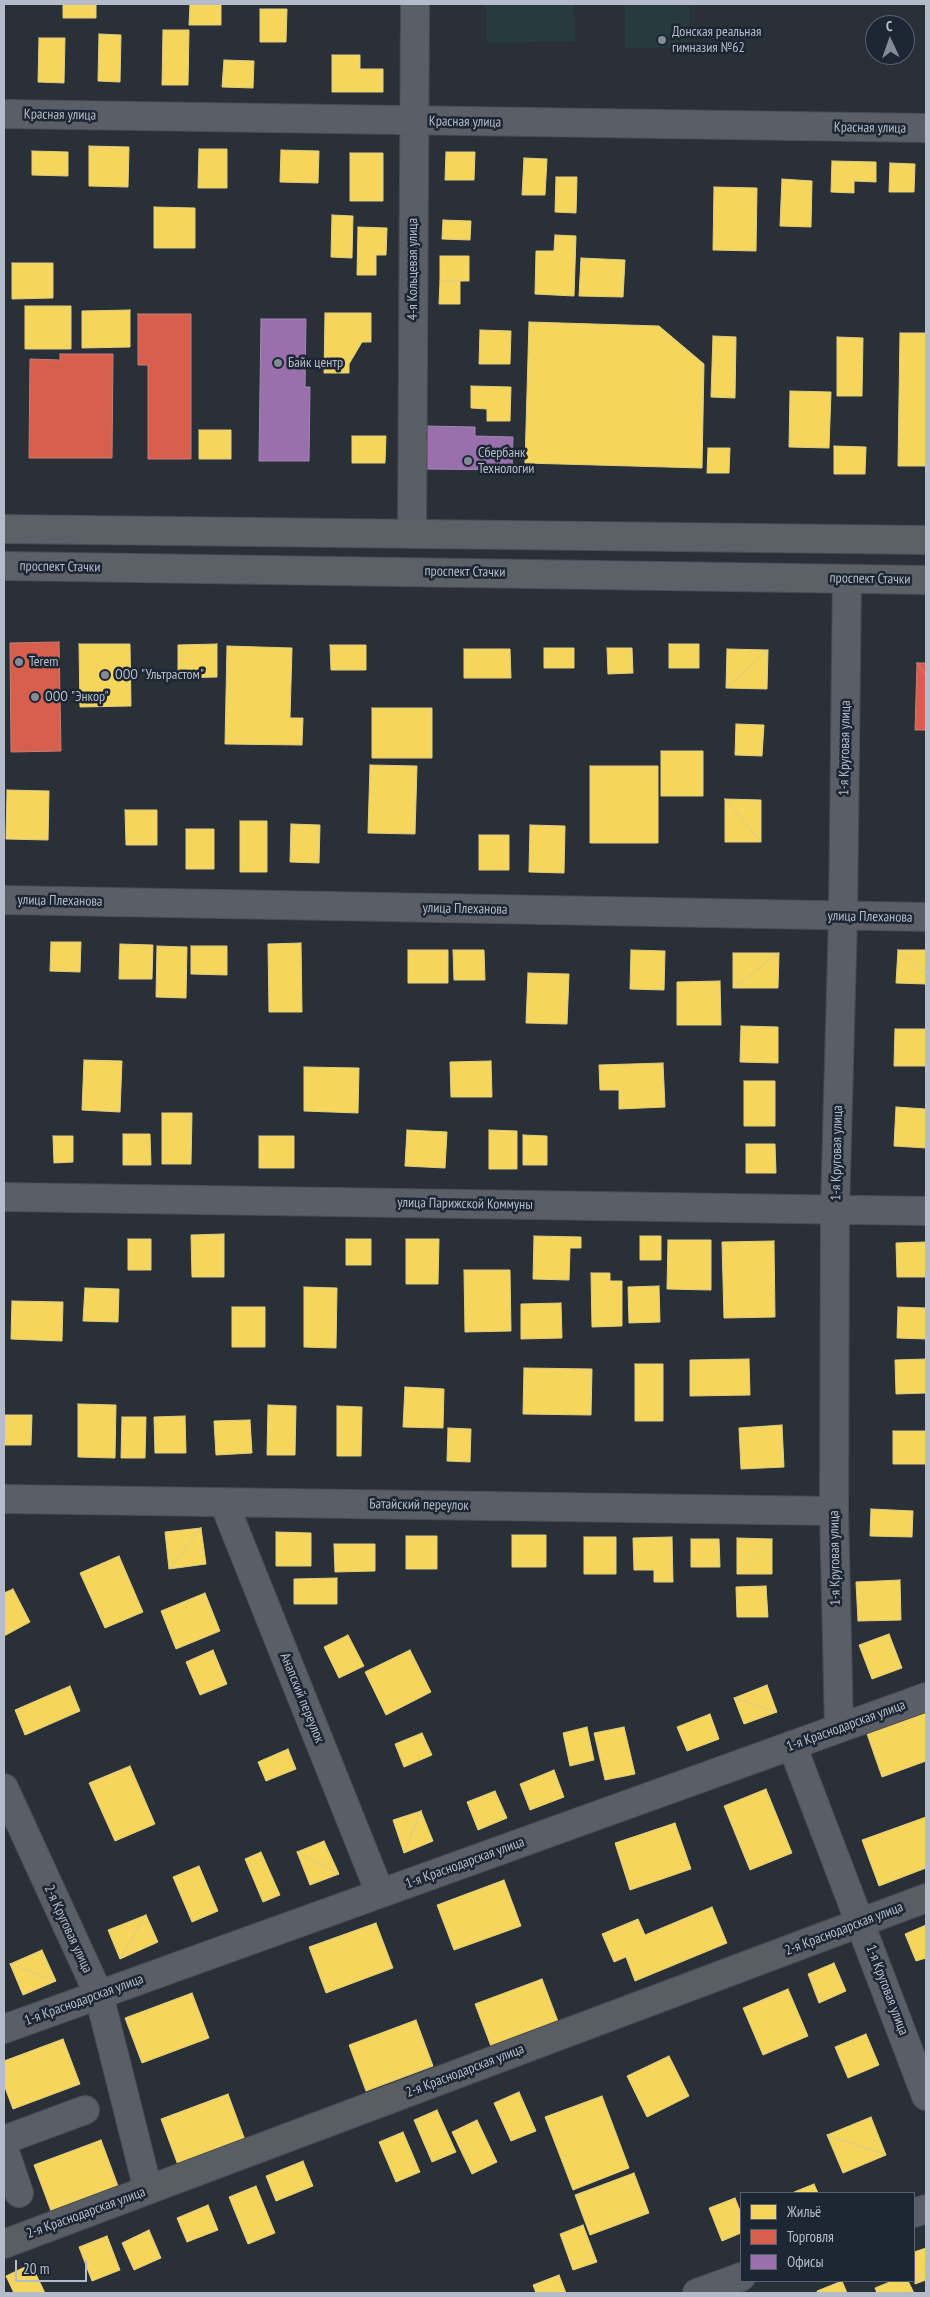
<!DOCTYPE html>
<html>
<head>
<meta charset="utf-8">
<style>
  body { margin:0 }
  #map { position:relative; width:930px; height:2297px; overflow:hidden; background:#2a3038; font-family:"PT Sans Narrow",sans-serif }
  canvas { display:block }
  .frame { position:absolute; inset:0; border:5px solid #b4bcc9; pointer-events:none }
  .legend { position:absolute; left:740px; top:2192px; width:175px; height:90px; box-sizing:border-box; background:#1d2633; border:1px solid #59626f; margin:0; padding:6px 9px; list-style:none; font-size:15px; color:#b4bcc9 }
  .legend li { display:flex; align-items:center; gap:10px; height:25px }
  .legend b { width:25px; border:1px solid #59626f }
  .north { position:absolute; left:865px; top:15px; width:50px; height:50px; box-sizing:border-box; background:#1d2633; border:1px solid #59626f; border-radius:50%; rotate:357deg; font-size:14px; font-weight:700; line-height:20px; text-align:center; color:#b4bcc9 }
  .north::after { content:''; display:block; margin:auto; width:18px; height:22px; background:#848b96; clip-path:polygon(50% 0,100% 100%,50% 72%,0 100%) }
  .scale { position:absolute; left:15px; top:2260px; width:72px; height:22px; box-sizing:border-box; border:2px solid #b4bcc9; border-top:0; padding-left:6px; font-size:15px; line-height:18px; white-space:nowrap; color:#b4bcc9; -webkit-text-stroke:4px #1d2633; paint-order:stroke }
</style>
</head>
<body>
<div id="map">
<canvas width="930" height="2297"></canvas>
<div class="frame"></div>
<ul class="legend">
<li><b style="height:14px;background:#f6d55c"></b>Жильё</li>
<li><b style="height:14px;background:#d6604d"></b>Торговля</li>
<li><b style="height:14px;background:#9970ab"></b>Офисы</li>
</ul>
<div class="north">С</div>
<div class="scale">20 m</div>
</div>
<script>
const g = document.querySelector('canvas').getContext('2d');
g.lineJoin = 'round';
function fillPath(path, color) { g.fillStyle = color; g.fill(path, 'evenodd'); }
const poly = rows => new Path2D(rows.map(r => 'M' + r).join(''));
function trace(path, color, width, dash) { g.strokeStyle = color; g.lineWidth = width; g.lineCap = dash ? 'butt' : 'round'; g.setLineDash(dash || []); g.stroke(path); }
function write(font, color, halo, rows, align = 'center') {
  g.font = font + ' "PT Sans Narrow",sans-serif'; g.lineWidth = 5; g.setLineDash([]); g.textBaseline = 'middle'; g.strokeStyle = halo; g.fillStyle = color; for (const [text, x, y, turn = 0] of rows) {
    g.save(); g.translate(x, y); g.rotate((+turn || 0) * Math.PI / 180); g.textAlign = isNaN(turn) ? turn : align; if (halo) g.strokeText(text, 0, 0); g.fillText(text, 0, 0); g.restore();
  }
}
const green = poly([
  [486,4,574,4,575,41,487,43],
  [625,4,689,4,689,48,625,48]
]);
const homes = poly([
  [63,4,96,4,96,18,63,18,63,4],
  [190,4,221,4,221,25,189,25,190,4],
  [260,9,287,9,286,42,260,42,260,9],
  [163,30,189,30,188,85,162,85,163,30],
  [99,34,121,35,120,82,98,81,99,34],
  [39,38,65,38,64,83,38,82,39,38],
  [332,55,360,55,360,69,383,69,383,92,332,92,332,55],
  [224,60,254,61,253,88,222,87,224,60],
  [89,146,129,147,128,187,89,186,89,146],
  [199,149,227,149,227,188,198,188,199,149],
  [281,150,319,151,318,183,280,182,281,150],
  [32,151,68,152,68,176,32,175,32,151],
  [446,152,475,152,474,180,445,180,446,152],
  [350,153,383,153,383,201,350,201,350,153],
  [524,158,547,159,545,195,522,195,524,158],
  [832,161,876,162,876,182,854,181,854,193,831,192,832,161],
  [890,163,915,164,914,192,889,192,890,163],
  [556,177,577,177,576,213,555,212,556,177],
  [782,179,812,181,811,227,780,226,782,179],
  [714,187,757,188,756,251,713,250,714,187],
  [154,207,195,208,195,248,154,248,154,207],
  [332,215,353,216,352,258,331,257,332,215],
  [443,220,471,221,470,240,442,239,443,220],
  [358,227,387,228,386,255,376,255,376,275,357,275,358,227],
  [555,235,576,236,574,296,535,294,536,251,554,251,555,235],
  [440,256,469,256,469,281,440,281,440,256],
  [581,258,625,260,623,297,579,296,581,258],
  [12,263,53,263,53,298,12,299,12,263],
  [440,281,460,281,460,304,439,304,440,281],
  [25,306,71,306,71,349,25,349,25,306],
  [130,310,130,347,82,348,82,311,130,310],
  [325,313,371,313,371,342,362,342,349,364,349,373,324,373,325,313],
  [529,322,659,326,704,364,702,468,525,463,529,322],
  [480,330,511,331,510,364,479,364,480,330],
  [900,333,926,333,926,466,898,466,900,333],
  [713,336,736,337,735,398,711,397,713,336],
  [837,337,863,338,862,396,837,396,837,337],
  [471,386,511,387,510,421,487,421,487,409,471,408,471,386],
  [790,391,831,392,829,448,789,447,790,391],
  [199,430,231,430,231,459,199,459,199,430],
  [352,436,386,436,385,463,352,463,352,436],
  [834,446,866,447,865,474,834,474,834,446],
  [708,448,730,448,729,473,707,473,708,448],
  [79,644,130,644,131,706,80,707,79,644],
  [217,644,217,677,178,678,178,645,217,644],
  [669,644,699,644,699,668,669,668,669,644],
  [330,645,366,645,366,670,331,670,330,645],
  [227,646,292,648,290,718,303,718,302,745,225,744,227,646],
  [544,648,574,648,574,668,544,668,544,648],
  [607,648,632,648,633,673,608,674,607,648],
  [464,649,510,649,511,678,464,678,464,649],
  [727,649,768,650,726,688,727,649],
  [768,650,767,689,726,688,768,650],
  [372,708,432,708,432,758,372,758,372,708],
  [736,724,764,725,762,756,735,755,736,724],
  [661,751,703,751,703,796,661,796,661,751],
  [370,765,417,766,415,834,368,833,370,765],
  [590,766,658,766,658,843,590,843,590,766],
  [7,790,49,791,48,840,6,839,7,790],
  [725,799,761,800,761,842,725,799],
  [725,799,761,842,725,842,725,799],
  [125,810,157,810,157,845,126,845,125,810],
  [240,821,267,821,267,872,240,872,240,821],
  [291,824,320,825,319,863,290,862,291,824],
  [530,825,565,826,564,873,529,872,530,825],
  [186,829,214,829,214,869,186,869,186,829],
  [479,835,509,835,509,870,479,870,479,835],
  [51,942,81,942,80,972,50,971,51,942],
  [301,943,302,1012,269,1012,268,944,301,943],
  [120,944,153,945,152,979,119,979,120,944],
  [157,946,187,947,186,998,156,997,157,946],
  [191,946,227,946,227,975,191,974,191,946],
  [408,950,448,950,448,983,408,983,408,950],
  [453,950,484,950,485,980,454,980,453,950],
  [631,950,665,951,664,990,630,989,631,950],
  [898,950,926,976,926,984,896,983,898,950],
  [898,950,926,950,926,976,898,950],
  [733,953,779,953,733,988,733,953],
  [779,953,778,988,733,988,779,953],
  [528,973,569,974,567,1024,526,1023,528,973],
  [720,981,721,1025,677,1025,677,982,720,981],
  [741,1026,778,1027,778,1063,740,1062,741,1026],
  [895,1029,926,1029,926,1066,894,1066,895,1029],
  [84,1060,122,1061,120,1112,82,1110,84,1060],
  [491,1061,492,1097,451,1097,450,1062,491,1061],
  [663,1063,665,1107,619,1109,619,1090,600,1090,599,1065,663,1063],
  [304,1067,359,1068,358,1113,304,1111,304,1067],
  [744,1081,775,1081,775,1126,744,1126,744,1081],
  [896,1107,926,1109,926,1148,894,1146,896,1107],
  [162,1113,192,1113,191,1164,162,1164,162,1113],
  [407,1130,447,1132,445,1168,405,1166,407,1130],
  [489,1130,517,1131,517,1169,489,1169,489,1130],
  [123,1134,150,1134,151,1165,123,1165,123,1134],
  [523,1135,547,1136,547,1165,523,1165,523,1135],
  [53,1136,73,1136,73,1162,54,1163,53,1136],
  [259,1136,294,1136,294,1168,259,1168,259,1136],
  [746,1144,775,1144,776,1173,746,1173,746,1144],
  [224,1234,224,1277,192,1277,191,1235,224,1234],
  [534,1236,581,1237,581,1248,570,1248,569,1280,533,1279,534,1236],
  [640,1236,661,1236,661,1260,640,1260,640,1236],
  [128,1239,151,1239,151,1270,128,1270,128,1239],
  [346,1239,371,1239,371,1265,346,1265,346,1239],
  [406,1239,439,1239,438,1284,406,1284,406,1239],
  [668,1240,711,1240,711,1290,667,1289,668,1240],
  [774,1241,775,1317,724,1318,722,1242,774,1241],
  [926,1242,926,1277,897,1277,896,1243,926,1242],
  [464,1270,510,1270,511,1331,465,1332,464,1270],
  [591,1273,610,1273,610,1281,622,1281,622,1326,592,1327,591,1273],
  [659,1286,660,1322,629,1323,628,1287,659,1286],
  [304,1287,337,1288,336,1348,304,1347,304,1287],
  [85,1288,119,1289,118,1322,83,1321,85,1288],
  [12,1301,63,1302,62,1341,11,1339,12,1301],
  [561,1303,562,1338,521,1339,521,1304,561,1303],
  [232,1307,265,1307,265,1347,232,1347,232,1307],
  [898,1307,926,1308,926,1339,897,1338,898,1307],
  [749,1359,750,1395,690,1396,690,1360,749,1359],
  [926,1359,926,1393,896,1394,895,1360,926,1359],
  [635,1364,663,1364,663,1421,635,1421,635,1364],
  [524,1368,592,1369,591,1415,523,1414,524,1368],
  [405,1387,444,1389,443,1428,403,1427,405,1387],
  [78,1404,116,1405,115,1458,78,1457,78,1404],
  [268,1405,296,1406,295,1455,267,1455,268,1405],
  [337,1406,362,1407,361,1456,337,1456,337,1406],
  [4,1415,32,1415,31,1445,4,1445,4,1415],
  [185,1416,186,1453,155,1453,154,1417,185,1416],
  [122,1417,146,1417,145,1458,121,1458,122,1417],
  [250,1420,252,1453,216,1455,214,1421,250,1420],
  [782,1425,784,1467,741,1469,739,1428,782,1425],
  [448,1428,471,1429,470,1462,447,1461,448,1428],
  [893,1431,926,1431,926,1464,893,1464,893,1431],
  [871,1509,913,1511,912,1537,870,1536,871,1509],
  [201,1528,169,1569,165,1532,201,1528],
  [201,1528,206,1564,169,1569,201,1528],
  [276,1532,311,1533,311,1566,276,1566,276,1532],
  [512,1535,546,1535,546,1567,512,1567,512,1535],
  [406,1536,437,1536,437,1569,406,1569,406,1536],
  [584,1537,616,1537,616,1574,584,1574,584,1537],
  [672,1537,673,1582,654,1582,654,1570,634,1570,633,1538,672,1537],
  [737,1538,772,1539,737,1574,737,1538],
  [691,1539,719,1539,720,1567,691,1567,691,1539],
  [772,1539,772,1574,737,1574,772,1539],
  [334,1544,375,1544,375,1571,335,1572,334,1544],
  [119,1556,143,1612,105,1628,80,1573,119,1556],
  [337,1578,337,1604,294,1604,294,1579,337,1578],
  [900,1580,901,1620,858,1621,856,1582,900,1580],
  [766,1586,768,1617,737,1617,736,1587,766,1586],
  [13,1589,30,1622,4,1636,4,1593,13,1589],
  [205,1593,220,1631,176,1649,161,1611,205,1593],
  [889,1634,902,1668,872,1679,859,1645,889,1634],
  [348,1635,364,1666,339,1678,324,1647,348,1635],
  [213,1650,227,1684,200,1695,186,1662,213,1650],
  [410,1650,431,1692,386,1715,365,1672,410,1650],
  [767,1685,777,1712,734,1698,767,1685],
  [70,1686,80,1711,25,1735,15,1710,70,1686],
  [734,1698,777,1712,744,1724,734,1698],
  [926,1709,926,1761,882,1777,866,1731,926,1709],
  [710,1714,719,1739,687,1751,677,1727,710,1714],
  [587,1727,594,1760,570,1766,563,1733,587,1727],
  [624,1727,635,1774,605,1780,594,1733,624,1727],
  [422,1733,432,1755,404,1767,395,1744,422,1733],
  [288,1749,296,1769,266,1781,258,1762,288,1749],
  [130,1766,155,1824,115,1841,89,1783,130,1766],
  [554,1770,564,1797,530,1810,520,1784,554,1770],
  [766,1789,792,1853,750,1870,724,1806,766,1789],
  [495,1791,507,1818,478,1830,467,1802,495,1791],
  [421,1811,404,1853,393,1820,421,1811],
  [421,1811,433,1841,404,1853,421,1811],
  [926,1817,926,1868,879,1886,862,1840,926,1817],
  [675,1823,691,1869,630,1890,615,1843,675,1823],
  [324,1841,339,1874,297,1852,324,1841],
  [261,1852,280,1895,263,1902,245,1859,261,1852],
  [297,1852,339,1874,310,1885,297,1852],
  [199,1866,218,1911,192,1922,173,1877,199,1866],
  [504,1880,521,1926,454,1950,437,1905,504,1880],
  [712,1907,727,1943,635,1981,626,1957,614,1962,602,1934,638,1919,645,1935,712,1907],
  [146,1915,120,1959,108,1930,146,1915],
  [146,1915,158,1942,120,1959,146,1915],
  [376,1923,393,1968,326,1993,309,1947,376,1923],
  [926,1925,926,1958,916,1961,905,1934,926,1925],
  [42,1950,56,1981,10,1964,42,1950],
  [834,1963,846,1991,819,2003,808,1974,834,1963],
  [10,1964,56,1981,23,1995,10,1964],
  [542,1979,559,2024,492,2049,475,2004,542,1979],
  [788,1989,808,2036,763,2055,743,2008,788,1989],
  [192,1993,209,2038,142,2063,125,2018,192,1993],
  [416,2020,433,2066,366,2091,349,2045,416,2020],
  [866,2034,879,2065,848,2078,835,2047,866,2034],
  [63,2039,80,2084,13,2109,4,2085,4,2061,63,2039],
  [669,2056,689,2096,647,2117,627,2076,669,2056],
  [519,2092,536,2131,511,2141,494,2103,519,2092],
  [228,2094,245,2140,178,2165,161,2119,228,2094],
  [602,2096,629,2168,573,2190,545,2117,602,2096],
  [437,2110,456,2152,432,2162,414,2120,437,2110],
  [871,2117,886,2155,827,2135,871,2117],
  [477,2120,497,2162,472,2174,452,2132,477,2120],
  [403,2132,420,2172,396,2182,379,2142,403,2132],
  [827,2135,886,2155,843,2173,827,2135],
  [101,2140,118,2186,51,2211,34,2165,101,2140],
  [303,2161,313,2186,276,2201,266,2176,303,2161],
  [634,2173,649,2213,590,2235,575,2195,634,2173],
  [814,2184,818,2193,795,2193,794,2192,814,2184],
  [256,2186,275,2233,248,2244,229,2197,256,2186],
  [735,2198,741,2213,741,2233,722,2241,709,2208,735,2198],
  [208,2205,218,2230,187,2242,177,2218,208,2205],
  [583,2225,597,2262,573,2270,560,2234,583,2225],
  [149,2230,161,2258,134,2270,122,2243,149,2230],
  [107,2236,120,2270,92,2281,79,2247,107,2236],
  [926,2248,926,2269,915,2284,914,2252,926,2248],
  [31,2264,45,2293,14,2293,6,2276,31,2264],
  [926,2269,926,2280,915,2284,926,2269],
  [559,2275,566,2293,536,2293,533,2285,559,2275],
  [842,2281,847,2293,818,2293,817,2291,842,2281],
  [892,2281,908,2281,914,2293,877,2293,875,2288,892,2281]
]);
const shops = poly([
  [138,314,191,314,191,459,148,459,148,365,138,365,138,314],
  [60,354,113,354,112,458,29,458,30,359,60,360,60,354],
  [59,642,61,751,11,752,10,643,59,642],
  [917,663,926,663,926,675,917,663],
  [917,663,926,675,926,730,915,730,917,663]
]);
const offices = poly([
  [261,319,306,319,305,387,310,387,309,461,259,461,261,319],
  [425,426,475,427,475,436,513,437,512,470,425,469,425,426]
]);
const street = poly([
  [4,114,926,128],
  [412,534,415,4],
  [4,900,926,917],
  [4,1197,926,1211],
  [4,1499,834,1511],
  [224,1503,380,1893],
  [839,1727,834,1511,835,1210,843,916,847,579],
  [792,1745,926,2096],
  [4,1788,99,1995,148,2190],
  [4,2029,926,1697],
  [4,2140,85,2110],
  [4,2149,19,2193],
  [914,2213,926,2209],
  [697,2293,741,2277]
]);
const secondary = poly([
  [4,2244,926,1898]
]);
const primary = poly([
  [4,529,926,540],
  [4,566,926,580]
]);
const markers = [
  [662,40,5,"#848b96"],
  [278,363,5,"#848b96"],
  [468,461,5,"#848b96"],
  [19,662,5,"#848b96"],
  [105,675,5,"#848b96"],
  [35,697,5,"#848b96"]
];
const poiNames = [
  ["Донская реальная",672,32],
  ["гимназия №62",672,48],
  ["Байк центр",288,363],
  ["Сбербанк",478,453],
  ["Технологии",478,469],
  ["Terem",29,662],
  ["ООО \"Ультрастом\"",115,675],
  ["ООО \"Энкор\"",45,697]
];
const streetNames = [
  ["Красная улица",60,115,1],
  ["Красная улица",465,122,1],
  ["Красная улица",870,128,1],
  ["4-я Кольцевая улица",413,269,-90],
  ["проспект Стачки",60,567,1],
  ["проспект Стачки",465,572,1],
  ["проспект Стачки",870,579,1],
  ["1-я Круговая улица",845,748,-89],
  ["улица Плеханова",60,901,1],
  ["улица Плеханова",465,909,1],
  ["улица Плеханова",870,917,1],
  ["1-я Круговая улица",837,1153,-89],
  ["улица Парижской Коммуны",465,1204,1],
  ["Батайский переулок",419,1505,1],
  ["1-я Круговая улица",835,1558,-91],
  ["Анапский переулок",302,1698,68],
  ["1-я Краснодарская улица",846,1726,-20],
  ["1-я Краснодарская улица",465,1863,-20],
  ["2-я Круговая улица",68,1929,65],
  ["2-я Краснодарская улица",844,1929,-21],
  ["1-я Круговая улица",887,1990,69],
  ["1-я Краснодарская улица",84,2000,-20],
  ["2-я Краснодарская улица",465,2071,-21],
  ["2-я Краснодарская улица",86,2213,-20]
];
fillPath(green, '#273a3e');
fillPath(homes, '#f6d55c');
trace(homes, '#e2ce7d', 1);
fillPath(shops, '#d6604d');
trace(shops, '#cc7c72', 1);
fillPath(offices, '#9970ab');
trace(offices, '#a187b4', 1);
trace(street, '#484c53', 30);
trace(secondary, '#484c53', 30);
trace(primary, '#484c55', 30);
trace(street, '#5a5e66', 28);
trace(secondary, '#595d64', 28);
trace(primary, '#5c6168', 28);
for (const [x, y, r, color] of markers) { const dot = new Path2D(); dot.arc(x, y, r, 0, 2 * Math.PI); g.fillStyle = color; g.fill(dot); trace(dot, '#1d2633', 2); }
write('14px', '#b4bcc9', '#1d2633', poiNames, 'left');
write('14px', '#b4bcc9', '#1d2633', streetNames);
</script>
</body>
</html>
